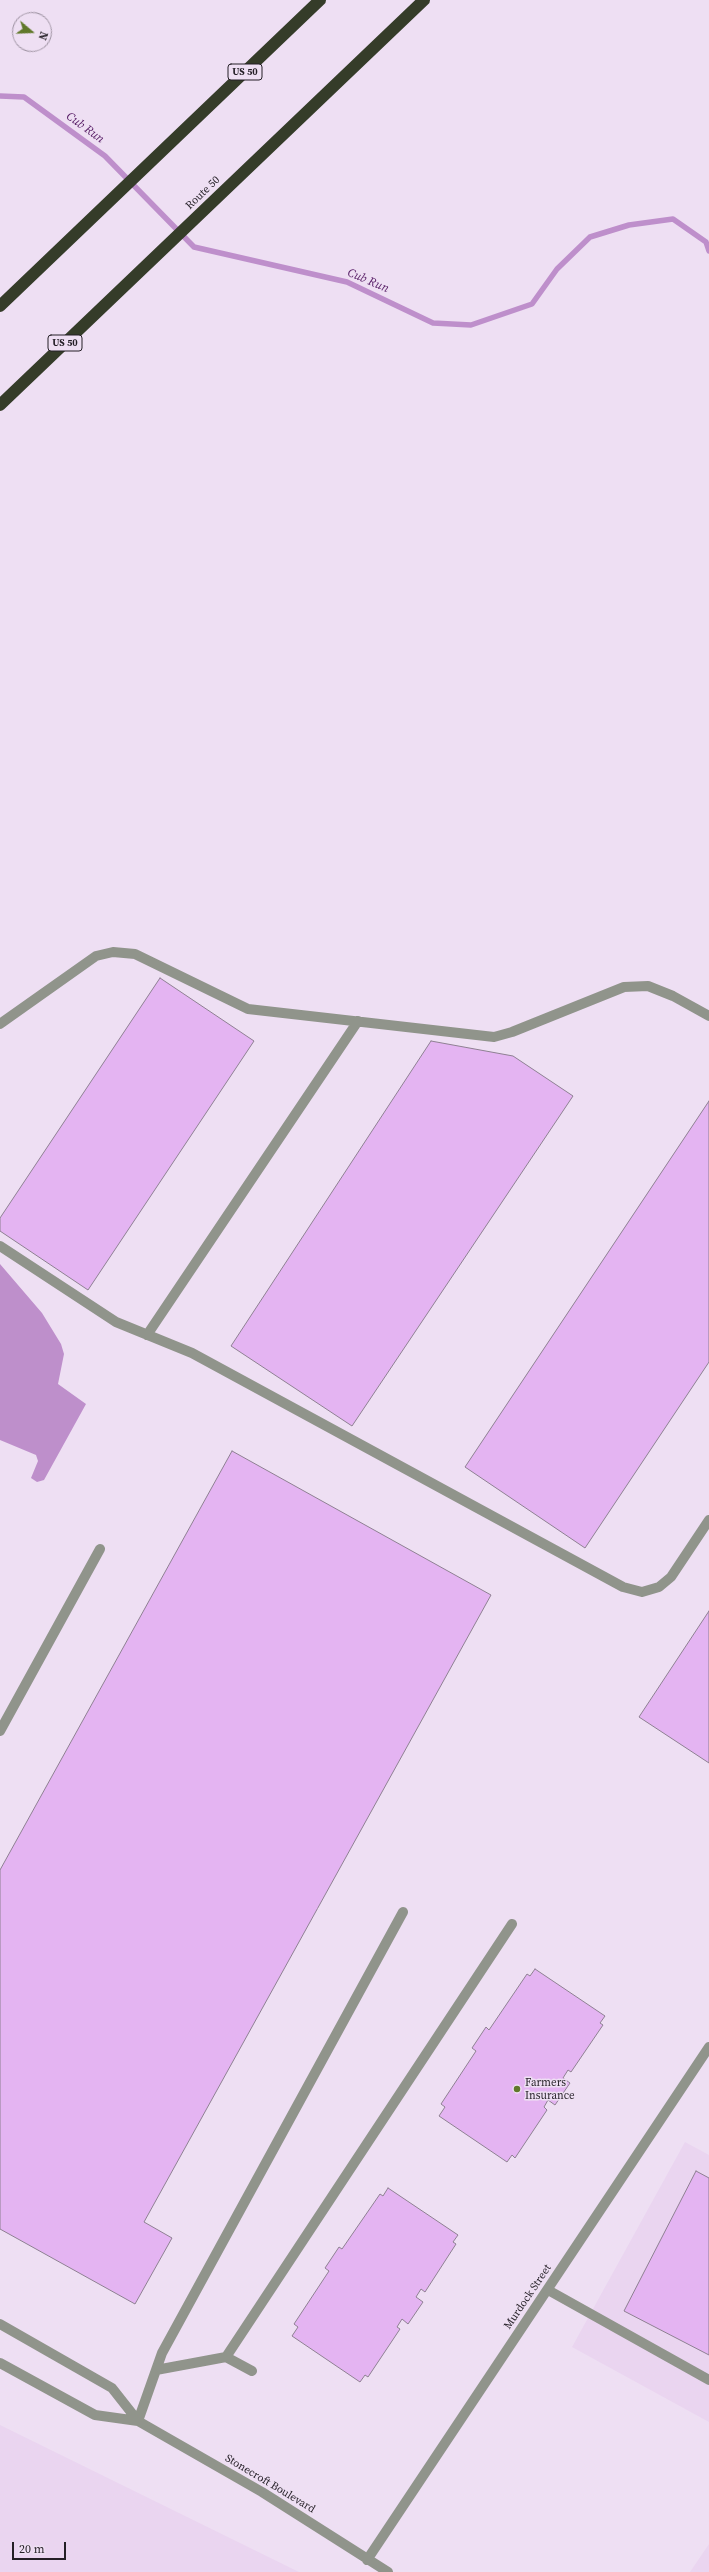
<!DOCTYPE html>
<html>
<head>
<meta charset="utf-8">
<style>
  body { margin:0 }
  #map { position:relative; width:709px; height:2572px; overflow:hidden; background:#eedff3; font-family:"Source Serif 4",serif }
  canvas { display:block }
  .north { position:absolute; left:12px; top:12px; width:40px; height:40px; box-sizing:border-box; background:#eedff3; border:1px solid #9d92a1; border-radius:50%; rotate:109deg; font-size:11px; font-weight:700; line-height:16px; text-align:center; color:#241f26 }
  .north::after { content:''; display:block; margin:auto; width:14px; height:18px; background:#60782a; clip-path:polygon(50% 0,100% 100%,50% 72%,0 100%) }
  .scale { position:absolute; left:12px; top:2542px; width:54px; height:18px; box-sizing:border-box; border:2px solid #241f26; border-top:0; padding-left:5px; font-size:12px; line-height:14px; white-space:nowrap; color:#241f26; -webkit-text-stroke:3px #eedff3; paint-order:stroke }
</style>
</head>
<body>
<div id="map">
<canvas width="709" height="2572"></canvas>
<div class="north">N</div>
<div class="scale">20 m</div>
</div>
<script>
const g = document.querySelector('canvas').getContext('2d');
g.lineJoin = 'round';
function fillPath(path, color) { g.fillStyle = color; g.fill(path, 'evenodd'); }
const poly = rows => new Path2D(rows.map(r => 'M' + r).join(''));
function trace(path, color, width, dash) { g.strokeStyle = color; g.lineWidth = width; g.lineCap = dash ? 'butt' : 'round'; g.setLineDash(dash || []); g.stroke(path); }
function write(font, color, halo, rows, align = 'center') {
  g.font = font + ' "Source Serif 4",serif'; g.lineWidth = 3; g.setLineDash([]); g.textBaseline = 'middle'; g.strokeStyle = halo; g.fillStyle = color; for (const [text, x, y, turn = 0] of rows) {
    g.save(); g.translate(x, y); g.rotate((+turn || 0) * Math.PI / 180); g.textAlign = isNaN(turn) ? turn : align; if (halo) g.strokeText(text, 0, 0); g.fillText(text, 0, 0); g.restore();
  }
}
const built = poly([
  [685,2142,709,2155,709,2422,572,2347],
  [0,2425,299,2572,0,2572],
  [709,2544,709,2572,690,2572]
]);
const water = poly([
  [0,1264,42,1313,61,1344,64,1354,58,1384,86,1404,44,1480,37,1482,31,1478,38,1461,36,1455,0,1440]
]);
const stream = poly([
  [0,96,24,97,105,156,194,247,347,282,433,323,471,325,532,304,557,269,590,237,629,225,673,219,706,242,709,251]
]);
const building = poly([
  [160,978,254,1041,88,1290,0,1231,0,1218,160,978],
  [431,1041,513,1056,573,1096,352,1426,231,1346,431,1041],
  [709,1101,709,1362,585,1548,465,1467,709,1101],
  [232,1451,491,1595,144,2222,172,2238,135,2304,0,2229,0,1870,232,1451],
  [709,1611,709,1763,639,1717,709,1611],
  [535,1969,605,2016,600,2023,603,2025,571,2072,568,2070,563,2078,570,2083,555,2105,548,2100,544,2107,547,2110,515,2158,512,2155,507,2162,439,2116,445,2107,441,2104,476,2051,472,2048,486,2027,489,2030,527,1974,530,1976,535,1969],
  [696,2171,709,2178,709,2355,624,2311,696,2171],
  [388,2188,458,2235,453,2242,456,2244,425,2292,421,2289,416,2297,423,2302,408,2324,402,2319,397,2327,400,2329,368,2377,365,2375,360,2382,292,2336,298,2327,294,2324,329,2271,325,2268,339,2247,342,2249,380,2194,383,2196,388,2188]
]);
const minor = poly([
  [0,1024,96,956,113,952,135,954,248,1009,494,1037,512,1032,624,987,648,986,673,996,709,1016],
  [0,1246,116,1322,192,1353,623,1587,642,1592,659,1587,671,1577,709,1520],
  [147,1335,358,1021],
  [0,1731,100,1549],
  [548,2290,709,2380],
  [0,2324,112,2388,138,2421],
  [226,2357,512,1924],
  [0,2363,95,2415,138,2421,262,2492,388,2572],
  [156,2370,226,2357,252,2371],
  [138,2421,162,2353,403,1912],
  [367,2560,709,2047]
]);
const highway = poly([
  [0,306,320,0],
  [0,405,424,0]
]);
const markers = [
  [517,2089,4,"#60782a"]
];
const shields = [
  [245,72,34],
  [65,343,34]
];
const shieldNames = [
  ["US 50",245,72],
  ["US 50",65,343]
];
const streetNames = [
  ["Route 50",203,193,-44],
  ["Murdock Street",528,2297,-56],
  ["Stonecroft Boulevard",270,2484,31]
];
const poiNames = [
  ["Farmers",525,2083],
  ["Insurance",525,2096]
];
const waterNames = [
  ["Cub Run",85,128,36],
  ["Cub Run",368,281,23]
];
fillPath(built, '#ead5f0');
fillPath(water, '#be8fcb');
trace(stream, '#be8fcb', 5.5);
fillPath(building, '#e4b4f2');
trace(building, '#8e8092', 1);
trace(minor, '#90948b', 10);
trace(highway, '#353c29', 12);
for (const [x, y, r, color] of markers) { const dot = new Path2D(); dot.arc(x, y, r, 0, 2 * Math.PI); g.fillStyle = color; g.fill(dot); trace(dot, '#eedff3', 1.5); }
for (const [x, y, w] of shields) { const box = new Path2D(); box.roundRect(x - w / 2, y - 8, w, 16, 3); g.fillStyle = '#eedff3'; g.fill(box); trace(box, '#241f26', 1); }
write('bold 10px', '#241f26', null, shieldNames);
write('11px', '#241f26', '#eedff3', streetNames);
write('11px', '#241f26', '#eedff3', poiNames, 'left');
write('italic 12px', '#551b64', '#eedff3', waterNames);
</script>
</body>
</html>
